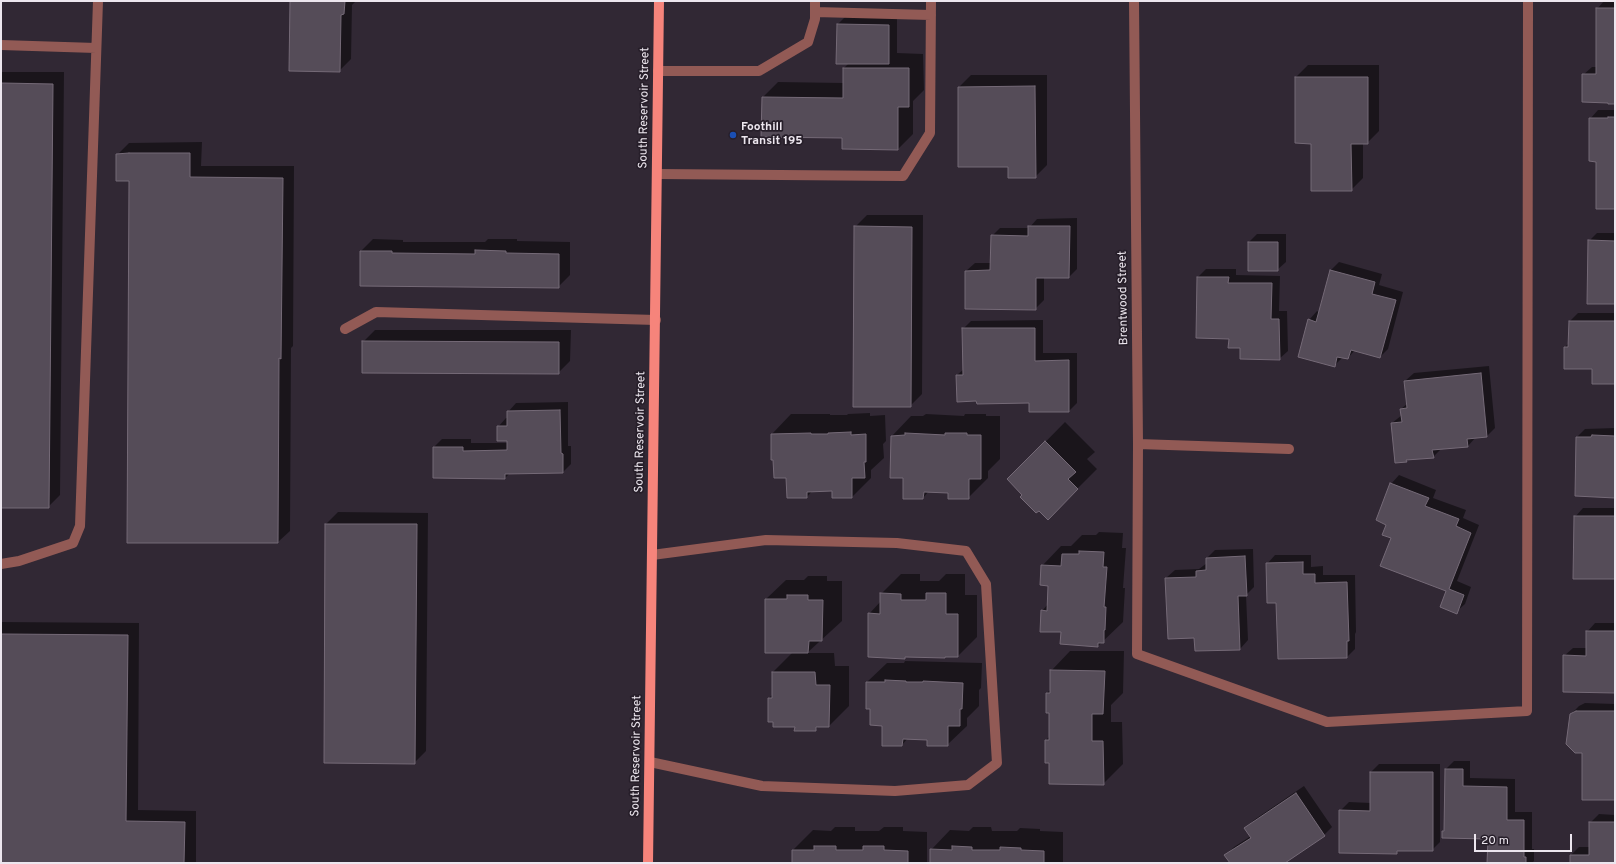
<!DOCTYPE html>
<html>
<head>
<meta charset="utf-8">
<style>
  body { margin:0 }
  #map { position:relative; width:1616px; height:864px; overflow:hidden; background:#312834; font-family:Overpass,sans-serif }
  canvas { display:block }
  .frame { position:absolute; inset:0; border:2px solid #ece6ee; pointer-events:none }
  .scale { position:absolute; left:1474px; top:834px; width:98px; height:18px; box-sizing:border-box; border:2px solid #ece6ee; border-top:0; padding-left:5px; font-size:12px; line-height:14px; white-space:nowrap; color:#ece6ee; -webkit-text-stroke:3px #271f2a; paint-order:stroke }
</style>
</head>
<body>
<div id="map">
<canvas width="1616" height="864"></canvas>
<div class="frame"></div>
<div class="scale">20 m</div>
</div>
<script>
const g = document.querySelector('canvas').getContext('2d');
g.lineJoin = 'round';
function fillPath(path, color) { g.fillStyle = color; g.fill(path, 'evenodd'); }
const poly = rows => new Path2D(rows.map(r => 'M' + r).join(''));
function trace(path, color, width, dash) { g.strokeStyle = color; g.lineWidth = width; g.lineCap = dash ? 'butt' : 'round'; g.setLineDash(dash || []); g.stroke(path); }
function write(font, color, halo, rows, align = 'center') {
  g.font = font + ' Overpass,sans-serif'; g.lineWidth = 3.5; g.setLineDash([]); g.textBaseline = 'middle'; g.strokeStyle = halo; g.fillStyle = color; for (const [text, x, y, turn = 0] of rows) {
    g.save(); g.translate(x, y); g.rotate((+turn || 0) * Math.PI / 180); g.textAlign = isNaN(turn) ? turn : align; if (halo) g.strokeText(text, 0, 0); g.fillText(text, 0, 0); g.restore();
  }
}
const shadow = poly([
  [291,1,356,1,352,5,351,59,339,71],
  [1604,1,1615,1,1615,103,1583,75,1592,67,1597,67,1597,9],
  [846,16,897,17,897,53,923,54,924,90,913,101,913,134,898,149,843,137,763,97,778,82,844,83,844,68,849,63,838,24],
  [1308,65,1379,65,1379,131,1367,143,1363,143,1363,178,1351,190,1312,143,1296,77],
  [1,72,64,72,60,495,48,507,1,507],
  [971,75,1047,75,1047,165,1035,177,1009,166,959,87],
  [1598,110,1615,110,1615,208,1597,161,1590,119],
  [202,142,201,166,294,166,293,346,291,348,290,531,278,542,130,180,117,155,129,143],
  [867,215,923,215,922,394,910,406,855,227],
  [1077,218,1077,269,1069,277,1044,277,1044,300,1035,309,966,271,975,263,991,263,992,236,1000,228,1029,228,1037,219],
  [1597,233,1615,233,1615,303,1589,241],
  [1257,234,1286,234,1286,262,1277,270,1249,242],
  [373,239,403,240,403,242,485,242,488,239,517,239,517,241,570,242,570,275,558,287,361,285,361,251],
  [1339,262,1382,274,1379,285,1403,292,1388,349,1380,357,1355,350,1348,358,1342,358,1334,366,1309,320,1317,311,1319,312,1331,270],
  [1206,269,1236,269,1236,275,1280,276,1279,311,1287,311,1288,351,1279,359,1230,338,1197,337,1198,277],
  [1578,313,1615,313,1615,383,1565,347,1569,343,1570,321],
  [1043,320,1043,353,1077,353,1077,403,1069,411,1030,411,1030,402,958,401,957,375,964,369,963,329,971,321],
  [375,330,571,330,570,361,558,373,363,342],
  [1489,366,1495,428,1487,436,1476,437,1468,446,1442,448,1433,457,1409,459,1406,461,1392,423,1402,415,1401,409,1408,403,1405,381,1414,373],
  [568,402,568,446,571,446,571,464,563,472,510,473,505,478,434,447,442,439,471,439,471,443,508,443,508,440,498,427,506,418,508,418,508,412,516,403],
  [870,413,870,416,885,415,886,441,883,444,884,458,871,470,871,478,852,497,833,490,813,490,807,497,787,477,774,459,772,459,772,434,791,414,830,414,830,415,847,415,848,414],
  [926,414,964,416,965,414,986,414,986,416,1000,416,1000,459,988,471,988,478,968,498,949,492,929,491,923,498,904,478,892,436,911,416,923,416],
  [1065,422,1095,452,1087,459,1097,469,1067,499,1024,495,1009,479],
  [1615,428,1615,496,1576,495,1577,437,1585,429],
  [1399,475,1436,490,1433,498,1466,510,1463,518,1479,525,1457,581,1471,587,1465,604,1456,612,1447,591,1392,538,1388,524,1391,484],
  [1583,508,1615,508,1615,578,1575,517],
  [338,512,428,513,426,751,414,763,326,524],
  [1099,532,1123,533,1122,548,1126,548,1123,588,1125,588,1123,622,1098,646,1062,631,1042,611,1048,604,1049,585,1042,566,1061,546,1071,546,1082,535,1096,535],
  [1253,549,1254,587,1246,595,1248,640,1240,649,1195,637,1166,578,1175,570,1199,569,1207,563,1207,558,1215,550],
  [1275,555,1311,555,1311,567,1323,566,1323,575,1355,575,1356,632,1355,634,1355,649,1347,657,1277,602,1267,564],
  [901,574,920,574,920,581,939,581,946,574,965,574,965,595,977,595,977,637,958,656,869,614,881,601,881,594],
  [808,576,827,576,827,581,842,581,842,621,807,653,834,653,835,666,849,666,849,706,829,726,819,726,815,730,769,721,769,698,773,694,773,672,793,652,766,599,786,580,804,580],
  [1,622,139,623,138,810,196,811,196,863,1,863],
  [1595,623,1615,623,1615,692,1564,656,1573,648,1587,648,1587,632],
  [1070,651,1124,651,1123,693,1111,705,1111,722,1122,722,1123,764,1103,784,1050,762,1046,740,1050,736,1050,712,1047,712,1047,693,1051,689,1051,671],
  [905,661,982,663,981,688,979,690,979,706,967,718,967,726,947,745,928,739,908,738,902,745,883,725,871,708,867,682,887,663,904,663],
  [1585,703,1615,704,1615,799,1583,752,1570,715,1579,706],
  [1454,761,1470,761,1470,778,1515,779,1515,812,1532,812,1532,849,1534,849,1534,861,1532,863,1488,863,1489,838,1443,831,1445,829,1446,769],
  [1379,764,1440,764,1440,842,1432,850,1399,850,1396,853,1340,811,1349,802,1371,803,1371,772],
  [1304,786,1332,827,1324,835,1287,860,1286,863,1231,863,1226,855,1234,847,1251,836,1246,828,1254,820],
  [1599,814,1615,815,1615,863,1571,863,1571,855,1579,847,1590,847,1590,823],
  [835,827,855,827,855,831,879,831,884,827,903,827,903,831,927,832,927,863,793,863,793,850,813,830,831,831],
  [973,827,991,827,992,831,1017,831,1020,828,1040,829,1040,831,1063,832,1063,863,931,863,931,850,950,830,969,831]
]);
const building = poly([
  [290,1,345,1,344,14,341,15,340,72,289,71,290,1],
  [1596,8,1615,8,1615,104,1608,104,1608,103,1582,102,1582,74,1596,74,1596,8],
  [837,24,889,25,889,64,836,64,837,24],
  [843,68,909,68,909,107,898,107,898,150,842,149,842,138,761,137,762,97,843,98,843,68],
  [1295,77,1368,77,1368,144,1351,144,1352,191,1311,191,1311,144,1295,143,1295,77],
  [1,83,53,84,49,508,1,508,1,83],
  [1035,86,1036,178,1008,178,1008,167,958,167,958,87,1035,86],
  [1608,117,1615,117,1615,209,1596,209,1596,162,1589,161,1589,118,1608,118,1608,117],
  [129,153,190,153,190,177,283,178,281,359,279,358,278,543,127,543,129,181,116,181,116,154,129,153],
  [854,226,912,227,911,407,853,407,854,226],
  [1028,226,1070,226,1069,278,1036,278,1036,310,965,309,965,271,990,270,991,235,1028,236,1028,226],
  [1588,240,1615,241,1615,304,1587,304,1588,240],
  [1248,242,1278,242,1278,271,1248,271,1248,242],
  [475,250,506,251,506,253,559,254,559,288,360,286,360,251,392,251,392,253,475,254,475,250],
  [1330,270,1375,282,1372,294,1396,300,1380,358,1351,350,1348,359,1337,357,1335,367,1298,357,1308,319,1316,322,1330,270],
  [1197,277,1229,277,1228,283,1272,283,1271,319,1279,319,1280,360,1240,359,1240,348,1228,348,1229,339,1196,338,1197,277],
  [1569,321,1615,321,1615,384,1592,384,1592,369,1564,369,1564,347,1568,347,1569,321],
  [962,328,1035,328,1035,361,1069,360,1069,412,1029,412,1029,403,977,404,976,401,957,402,956,375,963,375,962,328],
  [362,341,559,342,559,374,362,373,362,341],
  [1481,373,1487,437,1467,439,1468,447,1432,450,1434,458,1406,460,1407,462,1395,463,1391,423,1402,422,1400,409,1407,408,1404,381,1481,373],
  [560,410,561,453,563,454,563,473,505,474,505,479,433,478,433,447,463,447,463,451,507,450,507,441,497,441,497,426,507,426,507,411,560,410],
  [851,432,851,435,866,434,866,462,864,462,865,478,852,478,852,498,832,498,832,491,807,492,807,498,787,498,786,478,774,478,773,460,771,460,771,434,811,433,811,434,828,434,828,433,851,432],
  [905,433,945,435,945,433,967,433,967,435,981,435,981,479,969,479,969,499,948,499,948,493,924,492,923,499,903,499,903,478,890,478,891,436,905,435,905,433],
  [1592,435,1615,436,1615,498,1575,496,1576,437,1591,437,1592,435],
  [1045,441,1076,472,1068,479,1078,489,1048,520,1039,511,1036,513,1020,497,1022,495,1007,479,1045,441],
  [1390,483,1429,498,1425,506,1459,519,1456,526,1471,533,1449,589,1464,595,1457,614,1440,607,1446,591,1380,566,1391,538,1382,535,1386,525,1376,520,1390,483],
  [1574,516,1615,516,1615,579,1573,579,1574,516],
  [325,524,417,524,415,764,324,763,325,524],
  [1079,551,1104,552,1103,567,1107,567,1104,607,1106,607,1105,630,1104,630,1104,643,1098,643,1098,647,1060,644,1061,632,1040,632,1041,610,1047,611,1048,586,1040,585,1041,565,1061,566,1062,554,1079,554,1079,551],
  [1245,556,1247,596,1238,596,1240,650,1195,651,1194,638,1168,639,1165,578,1196,577,1196,571,1206,570,1206,558,1245,556],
  [1303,562,1303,574,1315,574,1315,583,1347,582,1349,641,1347,641,1347,658,1278,659,1276,603,1267,603,1266,563,1303,562],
  [880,593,901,594,901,600,926,600,926,593,946,593,946,614,958,614,958,657,945,657,945,658,905,657,905,659,868,657,868,613,880,614,880,593],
  [787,595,808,595,808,600,823,600,822,641,809,641,808,653,765,653,765,599,787,599,787,595],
  [1586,631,1615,631,1615,693,1563,692,1563,655,1586,656,1586,631],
  [1,634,128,635,126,821,185,822,184,863,1,863,1,634],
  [1050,670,1105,671,1103,714,1092,714,1092,741,1103,741,1104,785,1049,784,1049,763,1045,763,1045,740,1049,740,1049,713,1046,713,1046,693,1050,693,1050,670],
  [772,672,815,672,816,685,830,685,829,727,816,727,816,731,794,731,795,727,773,727,773,722,768,722,768,698,772,698,772,672],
  [885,680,906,681,906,682,923,682,923,681,963,683,962,709,960,709,960,726,948,726,948,746,927,746,927,740,903,739,902,746,882,746,882,726,870,725,870,709,866,709,866,682,885,682,885,680],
  [1576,711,1615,711,1615,800,1582,800,1582,753,1575,753,1566,744,1570,714,1576,711],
  [1445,769,1463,769,1463,786,1507,787,1507,820,1524,820,1524,857,1526,857,1526,863,1487,863,1488,839,1442,838,1442,831,1444,831,1445,769],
  [1370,772,1433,772,1433,851,1397,851,1397,854,1339,853,1339,810,1370,811,1370,772],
  [1296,793,1325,836,1285,863,1230,863,1224,855,1251,838,1244,828,1296,793],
  [1589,822,1615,822,1615,863,1570,863,1570,855,1589,855,1589,822],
  [814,846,836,846,836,850,863,850,863,846,884,846,884,850,908,851,908,863,792,863,792,850,814,850,814,846],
  [952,846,972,847,972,850,1000,850,1000,847,1021,848,1021,850,1044,851,1044,863,930,863,930,849,952,850,952,846]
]);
const minor = poly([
  [1134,1,1138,444,1289,449],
  [815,12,931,15],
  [1,45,96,48],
  [658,71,759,71,808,42,815,19,815,1],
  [657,174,903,176,930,133,931,1],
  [345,329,376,312,656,320],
  [1138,444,1137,654,1327,722,1527,711,1528,1],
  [1,564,19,561,73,543,80,526,98,1],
  [650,762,762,786,895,791,968,785,997,763,986,584,966,551,897,543,766,540,652,555]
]);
const major = poly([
  [648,863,659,1]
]);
const markers = [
  [733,135,4,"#1a4fb4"]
];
const streetNames = [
  ["South Reservoir Street",645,108,-89],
  ["Brentwood Street",1124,298,-91],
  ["South Reservoir Street",641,432,-89],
  ["South Reservoir Street",637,756,-89]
];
const poiNames = [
  ["Foothill",741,128],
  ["Transit 195",741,142]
];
fillPath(shadow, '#0007');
fillPath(building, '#554c58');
trace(building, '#756a77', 1);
trace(minor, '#925a55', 10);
trace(major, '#f6847b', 10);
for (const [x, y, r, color] of markers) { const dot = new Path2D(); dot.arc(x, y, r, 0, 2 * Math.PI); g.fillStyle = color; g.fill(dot); trace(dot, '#271f2a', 1.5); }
write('12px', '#ece6ee', '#271f2a', streetNames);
write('bold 12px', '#ece6ee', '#271f2a', poiNames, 'left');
</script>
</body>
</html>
